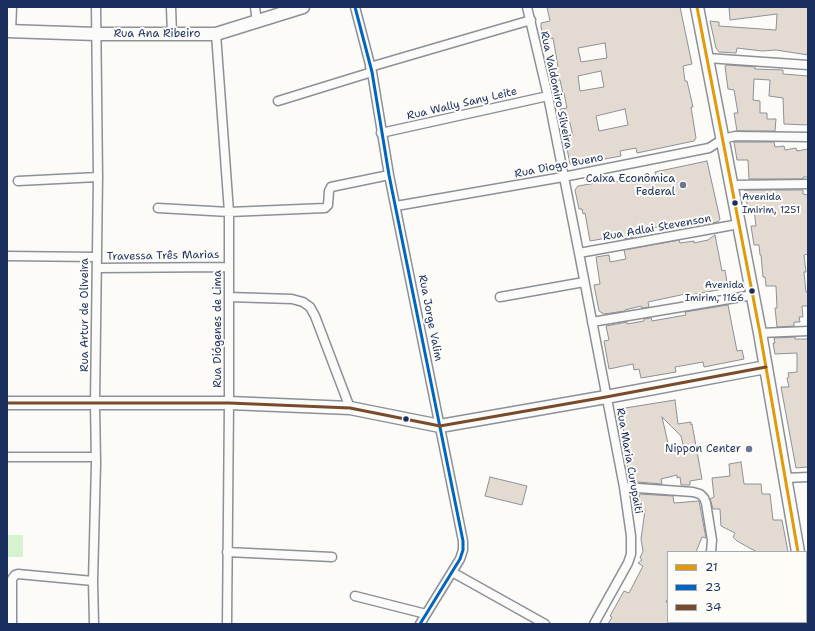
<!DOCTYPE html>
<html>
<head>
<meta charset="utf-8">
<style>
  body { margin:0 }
  #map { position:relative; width:815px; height:631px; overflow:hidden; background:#fcfbf8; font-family:"Shantell Sans",sans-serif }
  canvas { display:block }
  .frame { position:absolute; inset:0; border:8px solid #1b2f5e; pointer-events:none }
  .legend { position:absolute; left:667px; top:551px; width:140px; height:72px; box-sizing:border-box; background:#fdfcf7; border:1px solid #a3aaba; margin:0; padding:5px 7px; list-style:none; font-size:12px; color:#1b2f5e }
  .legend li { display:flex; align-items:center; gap:8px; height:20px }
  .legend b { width:20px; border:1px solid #a3aaba }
</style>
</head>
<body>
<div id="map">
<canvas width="815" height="631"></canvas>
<div class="frame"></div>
<ul class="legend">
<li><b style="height:5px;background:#e19a09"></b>21</li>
<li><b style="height:5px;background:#0065bd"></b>23</li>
<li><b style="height:5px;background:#7a4b2a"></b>34</li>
</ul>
</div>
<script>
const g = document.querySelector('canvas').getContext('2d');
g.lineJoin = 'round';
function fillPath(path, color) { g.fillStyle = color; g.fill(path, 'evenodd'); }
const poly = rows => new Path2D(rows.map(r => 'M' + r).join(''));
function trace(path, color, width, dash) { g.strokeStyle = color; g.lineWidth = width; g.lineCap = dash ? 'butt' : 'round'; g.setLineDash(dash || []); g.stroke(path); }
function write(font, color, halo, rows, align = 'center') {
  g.font = font + ' "Shantell Sans",sans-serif'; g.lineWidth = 4; g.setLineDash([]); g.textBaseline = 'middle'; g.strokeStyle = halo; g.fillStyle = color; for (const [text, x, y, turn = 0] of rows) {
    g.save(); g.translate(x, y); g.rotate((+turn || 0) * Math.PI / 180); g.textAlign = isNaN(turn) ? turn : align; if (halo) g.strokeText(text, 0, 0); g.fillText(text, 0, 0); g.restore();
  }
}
const green = poly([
  [7,535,23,535,23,557,7,557]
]);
const building = poly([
  [547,7,680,7,692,64,683,66,685,81,687,81,693,107,691,107,696,138,694,141,637,153,636,148,620,151,621,156,573,165,570,164,565,138,573,136,569,119,562,119,560,109,567,108,564,93,563,94,560,80,555,81,551,68,558,67,553,38,544,40,541,27,541,23,550,21,547,7],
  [605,43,607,58,581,62,578,48,605,43],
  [601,71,604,87,580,91,578,76,601,71],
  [625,109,628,125,599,131,596,116,625,109],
  [729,7,808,7,808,55,776,50,762,51,737,48,736,53,719,52,716,48,710,21,719,22,719,26,776,30,777,14,730,20,729,7],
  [727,65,755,67,755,69,783,70,783,74,808,76,808,125,784,124,783,98,769,96,770,80,754,79,753,100,760,101,760,113,767,113,767,119,776,119,775,131,737,131,734,113,738,113,734,90,728,89,725,66,727,65],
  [734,142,774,142,775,147,784,146,785,150,796,148,797,151,808,149,808,177,803,177,803,179,749,179,748,160,737,160,734,142],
  [707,161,720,219,718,222,684,227,683,222,663,228,662,226,634,232,635,237,624,239,624,235,590,241,585,213,583,214,582,209,579,209,575,190,578,186,608,181,609,183,630,179,631,181,656,177,655,172,707,161],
  [745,190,803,190,803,194,808,195,808,254,804,255,806,272,804,272,806,292,808,292,808,306,802,306,803,317,799,317,800,322,794,322,794,326,777,327,775,308,777,308,776,286,766,286,765,277,763,277,761,255,760,255,759,245,754,245,751,226,756,226,754,210,748,210,745,190],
  [715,235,722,271,725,270,728,288,691,295,690,293,648,302,649,307,642,308,641,306,625,310,625,311,604,314,599,311,594,285,600,284,596,257,609,255,610,262,626,259,624,250,679,240,680,243,694,241,694,243,708,240,715,235],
  [728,305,737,351,742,350,744,359,704,367,703,362,692,364,675,367,676,372,641,378,639,369,634,370,633,364,609,369,604,341,609,340,606,326,627,322,627,324,644,321,644,319,651,318,652,321,686,315,685,312,728,305],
  [795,337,795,339,808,339,808,467,796,468,781,387,789,387,787,378,789,377,788,373,797,372,797,353,775,354,773,343,775,343,774,338,795,337],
  [675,400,678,424,691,422,691,425,692,424,702,479,690,481,690,485,681,485,680,477,677,478,677,475,661,479,662,484,637,482,636,478,630,479,629,475,624,449,630,448,627,432,624,433,619,409,675,400],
  [662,417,681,436,684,449,670,452,662,417],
  [741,462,744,484,761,484,762,494,770,494,773,520,782,520,788,552,757,552,737,541,733,537,735,533,721,526,720,509,713,509,710,499,714,497,712,478,730,476,729,464,741,462],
  [490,477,527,486,522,505,485,496,490,477],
  [639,494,673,496,674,503,699,501,706,538,702,537,696,552,668,552,668,598,666,602,668,603,668,624,608,624,612,617,610,616,624,591,629,593,643,566,638,563,642,560,640,558,643,551,641,539,645,510,640,509,639,494]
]);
const street = poly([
  [171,7,172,35],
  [255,7,257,22],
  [355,7,372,72,389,175,463,541,463,550,460,559,420,624],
  [527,7,548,96,579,253,624,487,631,536,631,554,628,563,594,624],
  [11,31,12,7],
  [216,34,229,212,229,403,227,624],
  [707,58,808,65],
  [370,67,531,20],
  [278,101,372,72],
  [381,133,548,96],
  [18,181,98,177],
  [732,185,808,184],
  [396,206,563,177,709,148,723,139,735,136,808,137],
  [158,208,229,212,325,208,328,205,329,191,331,187,389,175],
  [579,253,739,224],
  [7,256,96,257],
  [97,268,229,267],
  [229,297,292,299,303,302,310,307,315,316,350,408],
  [500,297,584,282],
  [592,322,753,295],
  [760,333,808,331],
  [7,457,96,457],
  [785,478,808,477],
  [624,487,693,492,700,494,704,498,706,503,712,540,711,552],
  [227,552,332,557],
  [452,572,545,624],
  [355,596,426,614],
  [12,624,12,579,15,575,18,574,93,581],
  [94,624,93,581,96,463,95,403,98,177,96,7]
]);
const secondary = poly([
  [697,7,760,333,798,552],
  [7,31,96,34,216,34,303,7],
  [7,403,229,403,350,408,440,426,606,397,766,367],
  [806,622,806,624],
  [781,624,785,622]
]);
const bus1 = poly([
  [697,7,760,333,798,552]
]);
const bus2 = poly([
  [355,7,372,72,389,175,463,541,463,550,460,559,420,624]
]);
const bus3 = poly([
  [7,403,229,403,350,408,440,426,606,397,766,367]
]);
const markers = [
  [683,185,4,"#6a7694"],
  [735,203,3.5,"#1b2f5e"],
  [752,291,3.5,"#1b2f5e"],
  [406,419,3.5,"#1b2f5e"],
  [749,449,4,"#6a7694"]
];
const busNames = [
  ["Avenida",742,197],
  ["Imirim, 1251",742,210],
  ["Avenida",744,285,"right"],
  ["Imirim, 1166",744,298,"right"]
];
const streetNames = [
  ["Rua Ana Ribeiro",157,34],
  ["Rua Valdomiro Silveira",556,90,78],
  ["Rua Wally Sany Leite",462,104,-13],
  ["Rua Diogo Bueno",559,166,-11],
  ["Rua Adlai Stevenson",657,228,-10],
  ["Travessa Três Marias",163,256,-1],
  ["Rua Artur de Oliveira",85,315,-90],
  ["Rua Jorge Valim",430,318,79],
  ["Rua Diógenes de Lima",218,329,-90],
  ["Rua Maria Curupaiti",629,461,80]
];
const poiNames = [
  ["Caixa Econômica",675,179],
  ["Federal",675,192],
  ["Nippon Center",741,449]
];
fillPath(green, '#d6f3cf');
fillPath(building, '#e3dbd2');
trace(building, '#8c9097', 1);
trace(street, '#8c9097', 11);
trace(secondary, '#8c9097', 15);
trace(street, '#fbfbf9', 8);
trace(secondary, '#fbfbf9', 12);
trace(bus1, '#e19a09', 3);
trace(bus2, '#0065bd', 3);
trace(bus3, '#7a4b2a', 3);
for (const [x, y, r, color] of markers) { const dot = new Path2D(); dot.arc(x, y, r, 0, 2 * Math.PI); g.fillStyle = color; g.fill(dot); trace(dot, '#fdfcf7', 1.5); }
write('10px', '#1b2f5e', '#fdfcf7', busNames, 'left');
write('11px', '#1b2f5e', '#fdfcf7', streetNames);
write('11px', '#1b2f5e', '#fdfcf7', poiNames, 'right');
</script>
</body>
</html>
